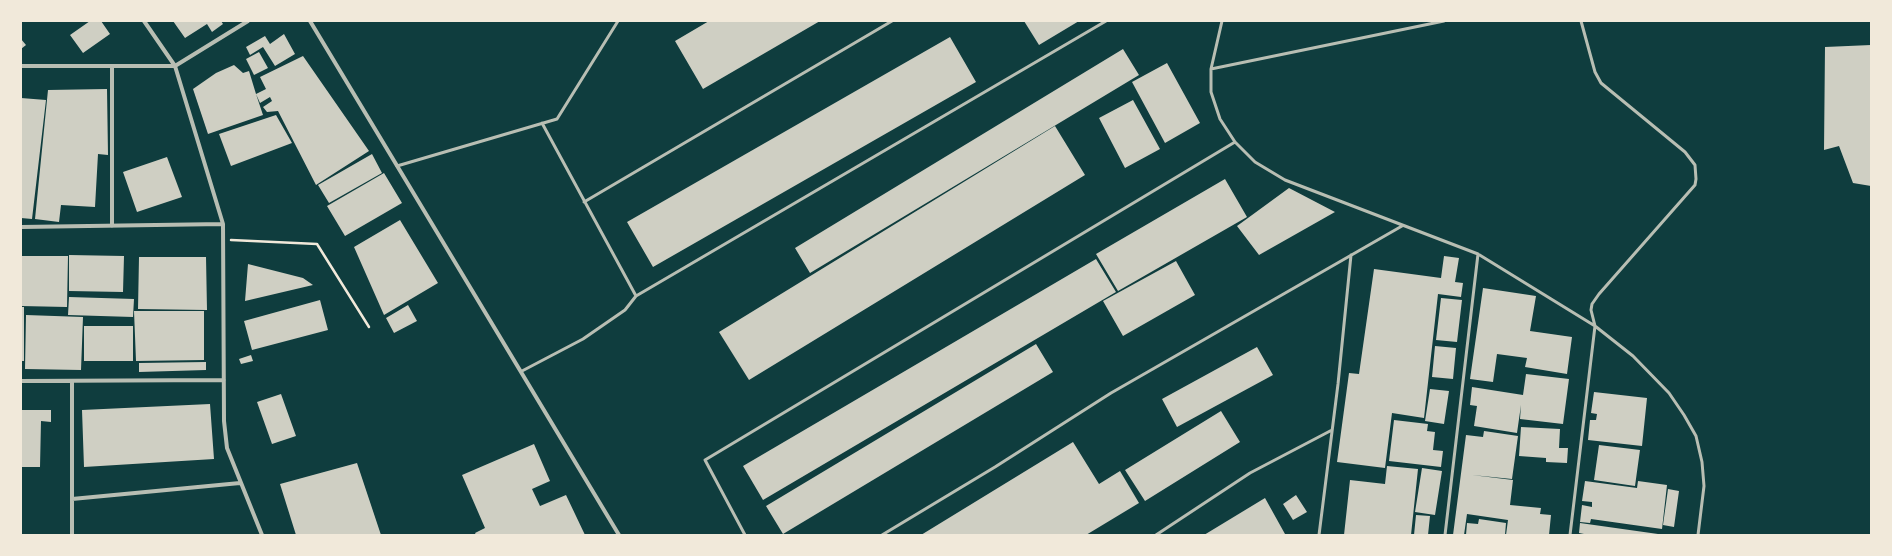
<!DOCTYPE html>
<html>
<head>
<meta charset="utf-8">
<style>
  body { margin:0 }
  #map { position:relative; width:1892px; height:556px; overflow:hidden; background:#0f3d3e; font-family:Barlow,sans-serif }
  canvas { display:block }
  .frame { position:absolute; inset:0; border:22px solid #f1e9da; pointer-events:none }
</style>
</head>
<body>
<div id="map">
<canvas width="1892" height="556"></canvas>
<div class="frame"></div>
</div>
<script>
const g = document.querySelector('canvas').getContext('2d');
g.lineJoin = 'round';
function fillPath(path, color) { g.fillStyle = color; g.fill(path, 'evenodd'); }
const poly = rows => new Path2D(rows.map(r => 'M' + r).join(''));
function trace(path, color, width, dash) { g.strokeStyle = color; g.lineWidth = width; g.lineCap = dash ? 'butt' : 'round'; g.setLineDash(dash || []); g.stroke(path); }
const building = poly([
  [90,21,101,21,110,34,83,53,70,35],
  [173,21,221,21,223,24,212,32,207,24,185,38],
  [709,21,820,21,703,89,675,41],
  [1024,21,1079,21,1039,45],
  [284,34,295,54,275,66,263,47,250,55,246,47,265,36,270,44],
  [950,37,976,82,653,267,627,222],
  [21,39,26,45,21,49],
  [1871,45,1871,186,1853,183,1839,146,1824,150,1825,47],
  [1123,49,1139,75,810,273,795,248],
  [259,52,268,68,254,75,246,59],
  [303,56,369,151,316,185,278,111,267,112,263,107,272,101,270,97,260,103,256,94,263,115,208,134,193,89,216,73,234,65,243,73,249,71,256,94,266,89,260,77],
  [1167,63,1200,123,1165,143,1132,82],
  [107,89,108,155,98,154,95,207,61,205,59,222,35,219,48,90],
  [21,98,46,100,32,219,21,218],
  [1133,100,1160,149,1125,168,1099,118],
  [276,115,292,143,231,166,219,134],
  [1055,126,1085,175,749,380,719,332],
  [372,154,382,173,329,203,318,185],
  [167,157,182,197,137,212,123,172],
  [384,173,402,203,345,236,327,206],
  [1225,179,1247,217,1118,291,1096,254],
  [1289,188,1335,212,1259,255,1237,226],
  [400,220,438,283,384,315,354,247],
  [69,255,124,256,123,292,69,291],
  [21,256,68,256,67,307,21,306],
  [1444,256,1459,258,1455,282,1463,283,1461,297,1438,294,1424,418,1392,413,1385,468,1337,462,1349,373,1359,374,1374,269,1441,278],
  [139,257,206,257,207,310,138,309],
  [1096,259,1116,292,763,500,743,466],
  [1176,261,1195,295,1123,336,1103,301],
  [248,264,303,278,313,285,245,301],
  [1483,288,1536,296,1530,331,1572,337,1567,374,1525,367,1527,358,1497,354,1493,382,1470,379],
  [69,297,134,299,133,317,68,315],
  [1441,298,1462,300,1457,342,1436,340],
  [320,300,328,330,252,350,244,321],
  [408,305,417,321,394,333,386,318],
  [21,307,24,307,24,361,21,361],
  [134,311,204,311,204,360,136,361],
  [26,315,83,317,81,370,25,369],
  [84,326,133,326,133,361,84,361],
  [1036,344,1053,372,783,534,766,506],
  [1435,346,1456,348,1453,379,1432,377],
  [1257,347,1273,375,1177,427,1162,399],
  [251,355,253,361,241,364,239,359],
  [206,362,206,370,139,372,139,363],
  [1526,374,1569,379,1563,424,1520,419,1521,405,1517,433,1474,426,1477,406,1470,405,1472,387,1523,395],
  [1430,389,1449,391,1444,424,1425,421],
  [1594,392,1647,398,1642,446,1588,440,1590,420,1596,420,1597,414,1591,413],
  [281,394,296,436,272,444,257,402],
  [210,404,214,459,84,467,82,410],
  [21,410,51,410,51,422,41,421,40,467,21,467],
  [1221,411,1240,442,1145,501,1125,470],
  [1394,420,1428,424,1427,431,1435,432,1433,450,1443,451,1441,467,1389,461],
  [1521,427,1560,429,1559,448,1568,448,1567,463,1546,462,1546,458,1519,456],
  [1484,431,1518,436,1512,479,1472,475,1513,480,1510,505,1541,508,1540,514,1551,515,1549,535,1506,535,1508,520,1467,514,1464,535,1453,535,1466,435,1483,437],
  [1073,442,1099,484,1120,471,1139,503,1086,535,921,535],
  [534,444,550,481,532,489,540,506,566,495,585,535,476,535,475,533,485,528,462,475],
  [1599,445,1640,450,1635,486,1594,480],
  [357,463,381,535,296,535,280,484],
  [1387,466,1418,469,1411,535,1344,535,1350,480,1385,484],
  [1422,468,1442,471,1435,515,1415,512],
  [1585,481,1637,488,1638,481,1667,485,1662,529,1591,519,1590,523,1580,522,1582,505,1592,507,1592,502,1582,501],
  [1668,489,1679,491,1674,527,1663,525],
  [1296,495,1307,512,1293,520,1283,504],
  [1265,498,1285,534,1283,535,1204,535],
  [1416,515,1430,516,1428,535,1414,535],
  [1479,519,1506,523,1505,535,1466,535,1467,523,1478,524],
  [1580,523,1658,534,1658,535,1589,535,1579,533]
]);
const path = poly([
  [231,240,317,244,369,327]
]);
const service = poly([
  [1222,21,1211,69,1211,92,1220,119,1235,142,1255,162,1285,180,1478,254,1595,326,1633,356,1669,393,1684,415,1696,436,1702,462,1704,486,1698,535],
  [1211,69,1444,21],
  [542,123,636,296,1106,21],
  [397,166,557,119,618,21],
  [584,202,892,21],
  [522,371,583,339,625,310,636,296],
  [745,535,705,460,1235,142],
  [882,535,995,467,1111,393,1402,226],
  [1156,535,1250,473,1332,430],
  [1319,535,1338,384,1351,255],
  [1445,535,1478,254],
  [1570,535,1595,326,1591,310,1592,304,1599,294,1695,185,1696,179,1695,165,1685,152,1601,83,1595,72,1581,21]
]);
const minor = poly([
  [144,21,175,66,223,224,224,421,227,448,262,535],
  [310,21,619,535],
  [21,66,175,66,248,21],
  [112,226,112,66],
  [21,227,223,224],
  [21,381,224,380],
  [72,499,240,483],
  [72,535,72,381]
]);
fillPath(building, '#cfcfc3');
trace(path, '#f1e9da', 2.5);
trace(service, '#b8beb3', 3);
trace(minor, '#b8beb3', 4);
</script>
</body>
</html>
